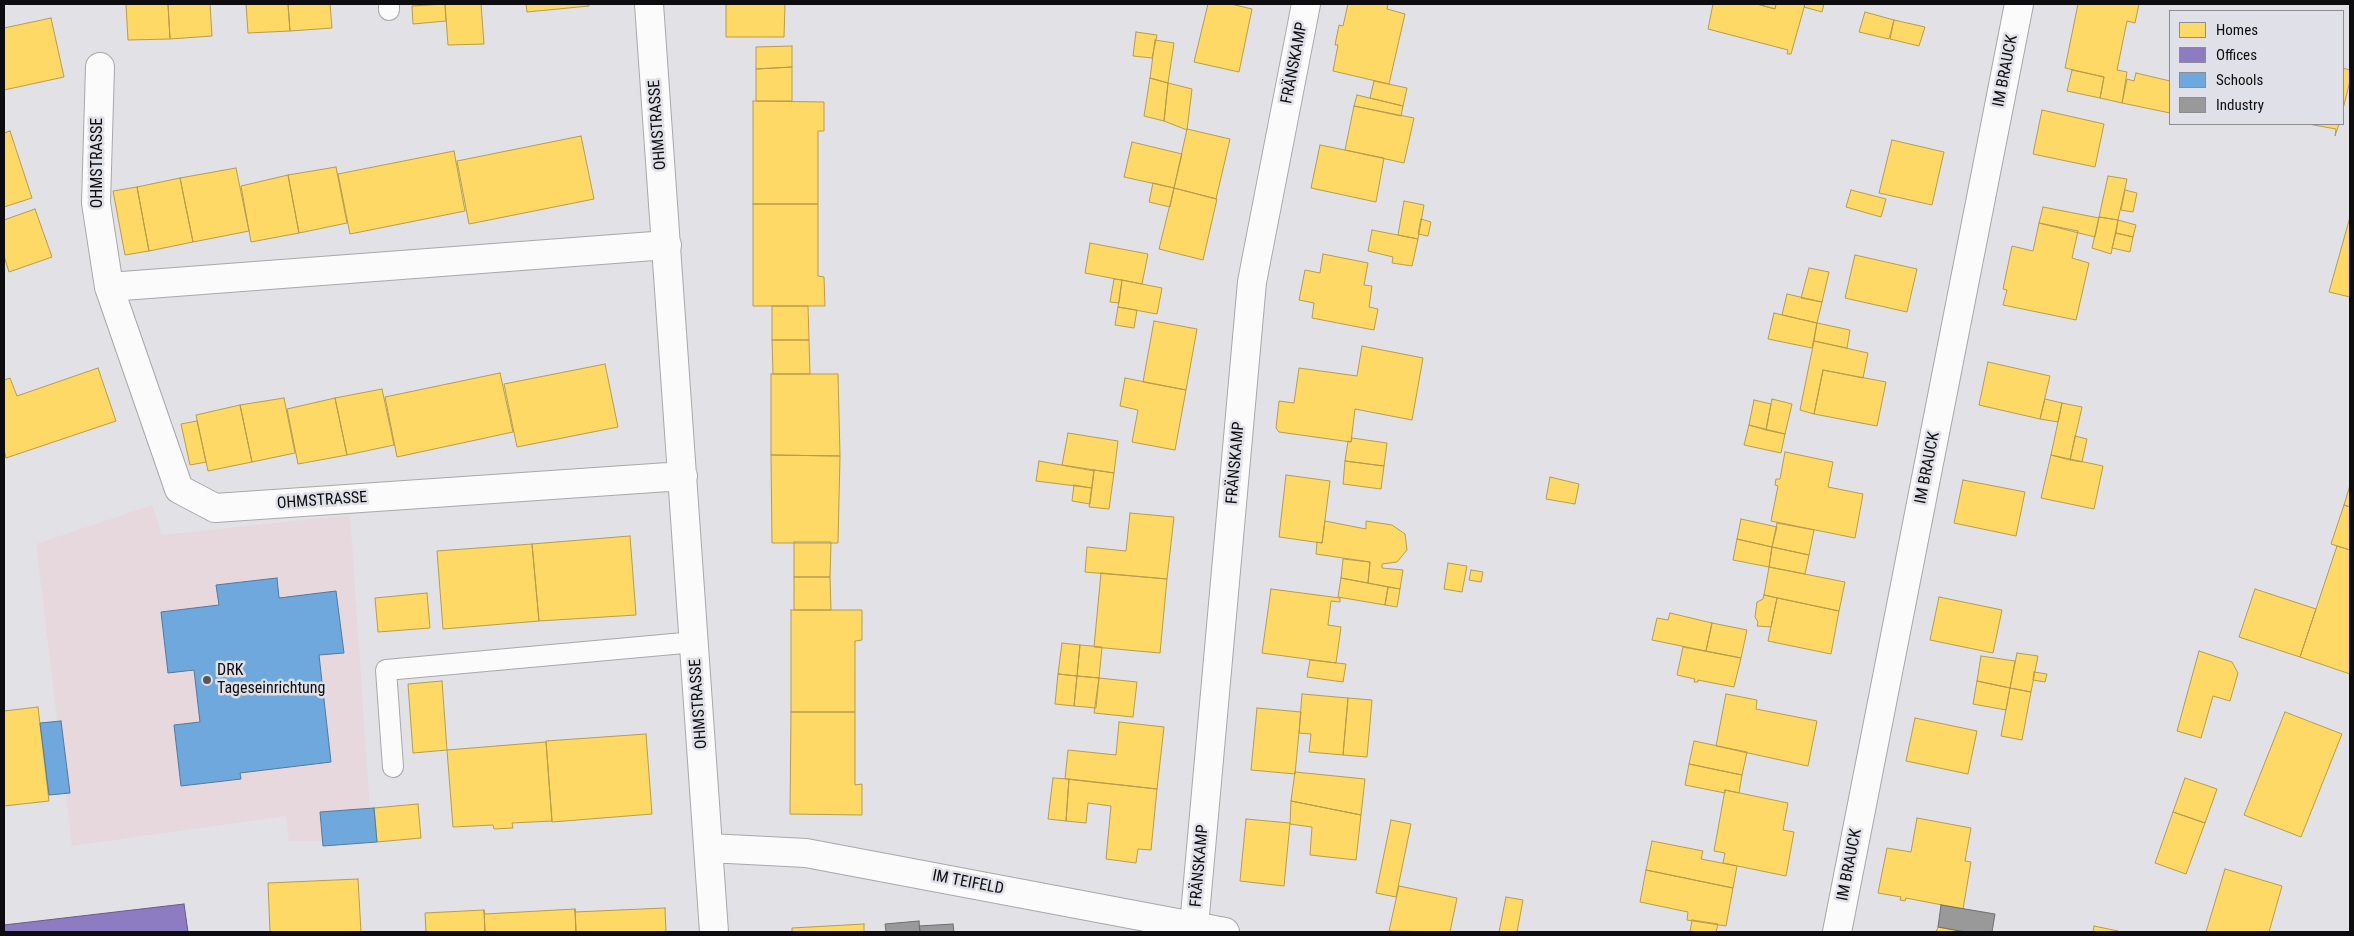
<!DOCTYPE html>
<html>
<head>
<meta charset="utf-8">
<style>
  body { margin:0 }
  #map { position:relative; width:2354px; height:936px; overflow:hidden; background:#e2e2e6; font-family:"Roboto Condensed",sans-serif }
  canvas { display:block }
  .frame { position:absolute; inset:0; border:5px solid #0d0d0f; pointer-events:none }
  .legend { position:absolute; left:2169px; top:10px; width:175px; height:115px; box-sizing:border-box; background:#e0e0e8; border:1px solid #8c8c91; margin:0; padding:6px 9px; list-style:none; font-size:15px; color:#0d0d0f }
  .legend li { display:flex; align-items:center; gap:10px; height:25px }
  .legend b { width:25px; border:1px solid #8c8c91 }
</style>
</head>
<body>
<div id="map">
<canvas width="2354" height="936"></canvas>
<div class="frame"></div>
<ul class="legend">
<li><b style="height:14px;background:#ffd966"></b>Homes</li>
<li><b style="height:14px;background:#8e7cc3"></b>Offices</li>
<li><b style="height:14px;background:#6fa8dc"></b>Schools</li>
<li><b style="height:14px;background:#999"></b>Industry</li>
</ul>
</div>
<script>
const g = document.querySelector('canvas').getContext('2d');
g.lineJoin = 'round';
function fillPath(path, color) { g.fillStyle = color; g.fill(path, 'evenodd'); }
const poly = rows => new Path2D(rows.map(r => 'M' + r).join(''));
function trace(path, color, width, dash) { g.strokeStyle = color; g.lineWidth = width; g.lineCap = dash ? 'butt' : 'round'; g.setLineDash(dash || []); g.stroke(path); }
function write(font, color, halo, rows, align = 'center') {
  g.font = font + ' "Roboto Condensed",sans-serif'; g.lineWidth = 5; g.setLineDash([]); g.textBaseline = 'middle'; g.strokeStyle = halo; g.fillStyle = color; for (const [text, x, y, turn = 0] of rows) {
    g.save(); g.translate(x, y); g.rotate((+turn || 0) * Math.PI / 180); g.textAlign = isNaN(turn) ? turn : align; if (halo) g.strokeText(text, 0, 0); g.fillText(text, 0, 0); g.restore();
  }
}
const education = poly([
  [152,505,162,535,350,515,372,841,289,841,286,816,72,846,36,544]
]);
const homes = poly([
  [126,4,168,4,170,39,128,40,126,4],
  [168,4,210,4,212,36,170,39,168,4],
  [246,4,288,4,290,31,248,33,246,4],
  [288,4,330,4,332,28,290,31,288,4],
  [445,4,446,21,413,24,412,6,445,4],
  [445,4,481,4,484,44,448,45,445,4],
  [526,4,589,4,589,6,527,12,526,4],
  [726,4,785,4,784,37,726,37,726,4],
  [1208,4,1231,4,1252,9,1239,72,1194,62,1208,4],
  [1348,4,1388,4,1387,9,1405,14,1389,84,1333,71,1338,45,1335,45,1339,25,1343,26,1348,4],
  [1713,4,1757,4,1775,9,1776,4,1805,4,1791,54,1787,54,1788,50,1708,29,1713,4],
  [1757,4,1776,4,1775,9,1757,4],
  [1805,4,1824,4,1822,12,1804,7,1805,4],
  [2078,4,2139,4,2135,23,2127,21,2117,70,2127,72,2122,103,2100,98,2104,77,2065,68,2078,4],
  [1865,12,1894,20,1889,39,1859,32,1865,12],
  [51,18,64,77,4,90,4,28,51,18],
  [1894,20,1925,27,1919,46,1890,39,1894,20],
  [1136,32,1157,35,1152,58,1133,56,1136,32],
  [1155,40,1174,43,1168,83,1150,78,1155,40],
  [792,46,792,67,756,69,756,47,792,46],
  [792,67,792,101,756,101,756,69,792,67],
  [2343,68,2350,70,2350,81,2343,109,2343,68],
  [2072,70,2104,77,2100,98,2067,91,2072,70],
  [2136,73,2170,81,2170,113,2122,103,2127,79,2134,81,2136,73],
  [1150,78,1168,83,1164,121,1144,116,1150,78],
  [1374,81,1407,88,1403,106,1370,98,1374,81],
  [1168,83,1192,89,1187,130,1164,121,1168,83],
  [1357,95,1403,106,1401,116,1354,106,1357,95],
  [753,101,824,102,824,131,818,131,818,204,753,204,753,101],
  [1354,106,1414,118,1404,163,1345,150,1354,106],
  [2042,110,2104,124,2095,167,2033,154,2042,110],
  [2308,124,2339,124,2335,136,2336,129,2308,124],
  [1187,129,1230,139,1216,199,1174,188,1187,129],
  [10,131,32,198,4,207,4,133,10,131],
  [581,136,594,199,469,224,457,161,581,136],
  [1892,140,1944,152,1932,205,1879,193,1892,140],
  [1132,142,1182,154,1174,188,1124,177,1132,142],
  [1320,145,1384,158,1376,202,1311,188,1320,145],
  [454,151,465,211,350,234,338,174,454,151],
  [336,167,347,223,299,233,288,175,336,167],
  [236,168,249,231,193,242,180,178,236,168],
  [288,175,299,233,251,242,241,186,288,175],
  [2108,176,2127,179,2118,220,2099,217,2108,176],
  [180,178,193,242,149,251,137,187,180,178],
  [1153,183,1174,188,1170,207,1149,202,1153,183],
  [137,187,149,251,125,255,113,191,137,187],
  [1174,188,1217,199,1203,260,1159,249,1174,188],
  [1851,190,1886,199,1881,217,1846,207,1851,190],
  [2125,190,2137,193,2133,212,2121,210,2125,190],
  [1404,201,1424,205,1418,239,1398,235,1404,201],
  [753,204,818,204,818,276,824,277,825,306,753,306,753,204],
  [2043,207,2099,218,2095,237,2039,223,2043,207],
  [35,209,52,257,9,272,4,256,4,220,35,209],
  [2099,217,2118,220,2111,254,2092,248,2099,217],
  [2350,217,2350,297,2329,292,2350,217],
  [1421,219,1431,222,1428,236,1418,234,1421,219],
  [2118,220,2136,225,2133,237,2116,233,2118,220],
  [2039,223,2078,231,2072,258,2089,263,2076,320,2003,305,2007,290,2003,289,2012,246,2033,251,2039,223],
  [1372,230,1418,239,1412,266,1392,263,1393,257,1368,251,1372,230],
  [2116,233,2133,237,2130,252,2112,248,2116,233],
  [1090,243,1148,254,1142,284,1085,273,1090,243],
  [1323,254,1368,263,1364,285,1372,286,1369,307,1378,309,1374,330,1312,318,1314,303,1299,300,1305,270,1320,273,1323,254],
  [1855,255,1917,269,1907,312,1845,298,1855,255],
  [1809,268,1829,272,1822,302,1801,298,1809,268],
  [1114,279,1122,280,1119,303,1110,302,1114,279],
  [1122,280,1162,288,1157,314,1118,307,1122,280],
  [1787,294,1822,302,1817,323,1782,315,1787,294],
  [772,306,808,306,809,340,772,340,772,306],
  [1118,307,1137,310,1134,328,1115,325,1118,307],
  [1774,313,1817,323,1812,348,1768,339,1774,313],
  [1154,321,1197,329,1186,390,1143,382,1154,321],
  [1817,323,1850,330,1847,348,1814,341,1817,323],
  [772,340,809,340,810,374,773,374,772,340],
  [1814,341,1868,353,1863,378,1823,370,1814,414,1800,410,1814,341],
  [1362,346,1423,358,1412,420,1355,409,1351,442,1279,432,1276,428,1279,401,1294,403,1299,368,1357,376,1362,346],
  [1988,362,2050,376,2040,419,1979,405,1988,362],
  [605,364,618,427,517,447,504,384,605,364],
  [98,368,116,421,6,458,4,450,4,380,10,378,17,396,98,368],
  [1823,370,1886,382,1877,426,1814,414,1823,370],
  [500,373,513,432,397,457,385,397,500,373],
  [771,374,838,374,840,456,771,455,771,374],
  [1125,378,1186,390,1175,450,1132,442,1138,410,1120,406,1125,378],
  [382,389,394,445,347,455,335,398,382,389],
  [284,398,295,453,252,462,240,405,284,398],
  [335,398,347,455,298,464,287,409,335,398],
  [1772,399,1792,404,1785,434,1766,430,1772,399],
  [2045,399,2062,403,2058,422,2040,419,2045,399],
  [1754,400,1771,404,1766,430,1749,425,1754,400],
  [2062,403,2082,407,2070,460,2051,455,2062,403],
  [240,405,252,462,208,471,196,415,240,405],
  [197,421,206,462,190,465,181,424,197,421],
  [1749,425,1785,434,1781,453,1744,445,1749,425],
  [1068,433,1118,441,1114,473,1062,465,1068,433],
  [2075,436,2087,439,2082,462,2070,460,2075,436],
  [1352,438,1387,443,1384,466,1345,461,1348,441,1351,442,1352,438],
  [1785,452,1833,462,1828,487,1863,494,1855,538,1771,521,1778,486,1775,485,1776,479,1780,479,1785,452],
  [771,455,840,456,838,543,772,543,771,455],
  [2051,455,2103,466,2094,509,2041,498,2051,455],
  [1039,461,1094,471,1092,488,1036,481,1039,461],
  [1345,461,1384,466,1381,489,1343,484,1345,461],
  [1094,470,1114,473,1109,509,1089,507,1094,470],
  [1286,475,1330,481,1322,543,1279,537,1286,475],
  [1550,477,1579,484,1575,504,1546,499,1550,477],
  [1963,480,2025,492,2016,536,1954,523,1963,480],
  [1074,485,1092,488,1090,504,1072,501,1074,485],
  [2350,485,2350,507,2344,505,2350,485],
  [2344,505,2350,507,2350,550,2331,544,2344,505],
  [1130,513,1174,517,1167,579,1085,572,1087,547,1126,551,1130,513],
  [1741,519,1777,527,1772,547,1737,539,1741,519],
  [1325,521,1366,529,1366,521,1392,525,1405,534,1407,550,1397,562,1382,564,1382,568,1403,570,1400,589,1368,583,1370,562,1316,554,1317,542,1322,543,1325,521],
  [1777,523,1814,530,1809,555,1772,547,1777,523],
  [630,536,636,615,539,621,532,544,630,536],
  [1737,539,1772,547,1769,567,1733,560,1737,539],
  [794,542,831,542,830,577,794,577,794,542],
  [532,544,539,621,443,629,437,551,532,544],
  [2337,546,2350,550,2350,674,2300,657,2337,546],
  [1772,547,1809,555,1805,574,1769,567,1772,547],
  [1343,559,1370,562,1368,583,1341,578,1343,559],
  [1448,563,1467,566,1462,592,1444,589,1448,563],
  [1769,567,1845,582,1839,611,1764,595,1769,567],
  [1471,570,1483,572,1481,582,1469,580,1471,570],
  [1101,573,1167,579,1160,653,1094,647,1101,573],
  [794,577,830,577,831,610,794,610,794,577],
  [1341,578,1388,587,1385,605,1338,597,1341,578],
  [1388,587,1400,589,1397,607,1385,605,1388,587],
  [1271,589,1340,598,1340,602,1331,601,1328,625,1341,627,1336,663,1262,653,1271,589],
  [2255,589,2316,609,2300,657,2239,637,2255,589],
  [427,593,430,628,378,632,375,598,427,593],
  [1764,595,1777,598,1771,627,1757,626,1758,622,1755,617,1757,602,1763,599,1764,595],
  [1939,597,2002,610,1993,653,1930,640,1939,597],
  [1777,598,1839,611,1831,654,1768,641,1777,598],
  [791,610,862,610,862,640,855,641,855,712,791,712,791,610],
  [1670,613,1712,623,1706,651,1652,640,1657,618,1668,620,1670,613],
  [1712,623,1747,630,1741,658,1706,651,1712,623],
  [1062,643,1080,645,1077,676,1058,674,1062,643],
  [1080,645,1102,647,1099,678,1077,676,1080,645],
  [1683,647,1741,658,1734,687,1698,680,1698,682,1694,682,1695,679,1677,675,1683,647],
  [2199,651,2232,662,2238,673,2230,701,2213,696,2201,738,2177,731,2199,651],
  [2017,653,2038,656,2031,692,2010,688,2017,653],
  [1981,656,2015,661,2010,688,1977,681,1981,656],
  [1310,660,1346,664,1343,682,1307,677,1310,660],
  [2034,672,2047,674,2045,682,2033,680,2034,672],
  [1058,674,1077,676,1074,706,1055,704,1058,674],
  [1077,676,1099,678,1096,708,1074,706,1077,676],
  [1099,678,1137,682,1133,717,1094,713,1099,678],
  [442,681,447,750,413,753,408,684,442,681],
  [1977,681,2010,688,2006,710,1973,704,1977,681],
  [2010,688,2031,692,2022,740,2001,736,2010,688],
  [1302,694,1348,698,1343,755,1309,752,1311,734,1299,733,1302,694],
  [1726,694,1757,700,1756,709,1817,721,1808,766,1716,746,1726,694],
  [1348,698,1372,700,1367,757,1343,755,1348,698],
  [38,707,49,801,4,806,4,711,38,707],
  [1257,708,1301,712,1295,774,1251,770,1257,708],
  [791,712,855,712,855,785,862,784,862,815,790,814,791,712],
  [2285,712,2342,734,2301,837,2244,815,2285,712],
  [1915,718,1977,731,1968,774,1906,761,1915,718],
  [1119,722,1164,727,1157,789,1065,779,1068,750,1116,755,1119,722],
  [646,734,652,814,552,822,546,741,646,734],
  [1694,741,1747,752,1742,775,1689,764,1694,741],
  [546,742,552,821,512,823,513,828,494,829,493,825,453,827,447,750,546,742],
  [1689,764,1742,775,1739,793,1725,790,1725,793,1685,785,1689,764],
  [1295,772,1365,779,1361,815,1291,801,1295,772],
  [1053,778,1069,779,1066,821,1048,819,1053,778],
  [2185,778,2217,789,2205,823,2173,812,2185,778],
  [1069,779,1157,789,1151,850,1138,849,1136,863,1106,859,1111,806,1088,803,1086,823,1066,821,1069,779],
  [1725,790,1788,803,1783,830,1794,832,1786,876,1723,863,1725,853,1714,851,1725,790],
  [1291,801,1361,815,1356,860,1310,855,1312,827,1290,824,1291,801],
  [418,804,421,838,377,842,374,808,418,804],
  [2173,812,2205,823,2186,874,2155,863,2173,812],
  [1917,818,1971,828,1965,861,1971,862,1963,909,1906,898,1905,901,1900,900,1901,897,1878,893,1887,848,1911,852,1917,818],
  [1246,819,1290,823,1284,886,1240,881,1246,819],
  [1391,820,1411,824,1396,897,1376,893,1391,820],
  [1652,841,1703,851,1701,859,1737,866,1733,888,1646,870,1652,841],
  [2225,869,2282,886,2269,932,2206,932,2225,869],
  [1646,870,1733,888,1726,926,1687,920,1688,912,1640,902,1646,870],
  [358,879,361,932,270,932,268,883,358,879],
  [1399,886,1457,898,1450,932,1389,931,1399,886],
  [1506,897,1523,900,1517,932,1499,932,1506,897],
  [665,908,666,932,576,932,575,909,575,912,665,908],
  [575,909,576,932,485,932,484,910,485,914,575,909],
  [484,910,485,932,426,932,425,913,484,910],
  [1692,920,1718,924,1716,932,1690,932,1692,920],
  [864,924,864,932,792,932,792,928,864,924],
  [2094,926,2118,931,2118,932,2093,932,2094,926],
  [1938,927,1966,932,1936,932,1938,927]
]);
const offices = poly([
  [184,904,188,932,4,932,4,925,184,904]
]);
const schools = poly([
  [277,578,279,598,336,591,344,653,319,655,331,762,240,773,241,779,181,786,174,725,200,722,194,670,168,673,161,612,219,605,216,585,277,578],
  [61,721,70,793,49,795,40,723,61,721],
  [374,808,377,842,323,846,320,812,374,808]
]);
const industry = poly([
  [1941,905,1995,914,1992,932,1966,932,1938,927,1941,905],
  [919,921,920,932,886,932,885,924,919,921],
  [953,924,954,932,920,932,919,926,953,924]
]);
const service = poly([
  [389,4,389,10],
  [393,767,386,670,695,642]
]);
const minor = poly([
  [649,4,714,932],
  [100,67,96,203,109,287,179,489,215,508,683,476],
  [109,287,667,245],
  [709,848,806,853,1225,932],
  [1194,926,1252,282,1306,4],
  [1837,932,2019,4]
]);
const markers = [
  [207,680,5,"#58585a"]
];
const streetNames = [
  ["FRÄNSKAMP",1295,63,-79],
  ["IM BRAUCK",2006,71,-79],
  ["OHMSTRASSE",658,125,-94],
  ["OHMSTRASSE",98,163,-90],
  ["FRÄNSKAMP",1236,463,-85],
  ["IM BRAUCK",1928,468,-79],
  ["OHMSTRASSE",322,501,-4],
  ["OHMSTRASSE",699,704,-94],
  ["IM BRAUCK",1850,865,-79],
  ["FRÄNSKAMP",1200,866,-85],
  ["IM TEIFELD",968,883,11]
];
const poiNames = [
  ["DRK",217,671],
  ["Tageseinrichtung",217,689]
];
fillPath(education, '#e6d8dd');
fillPath(homes, '#ffd966');
trace(homes, '#b69c4c', 1);
fillPath(offices, '#8e7cc3');
trace(offices, '#675b8d', 1);
fillPath(schools, '#6fa8dc');
trace(schools, '#527a9e', 1);
fillPath(industry, '#999');
trace(industry, '#6f6f70', 1);
trace(service, '#a8a8ab', 22);
trace(minor, '#a8a8ab', 30);
trace(service, '#fbfbfb', 20);
trace(minor, '#fbfbfb', 28);
for (const [x, y, r, color] of markers) { const dot = new Path2D(); dot.arc(x, y, r, 0, 2 * Math.PI); g.fillStyle = color; g.fill(dot); trace(dot, '#e0e0e8', 2); }
write('16px', '#0d0d0f', '#e0e0e8', streetNames);
write('16px', '#0d0d0f', '#e0e0e8', poiNames, 'left');
</script>
</body>
</html>
